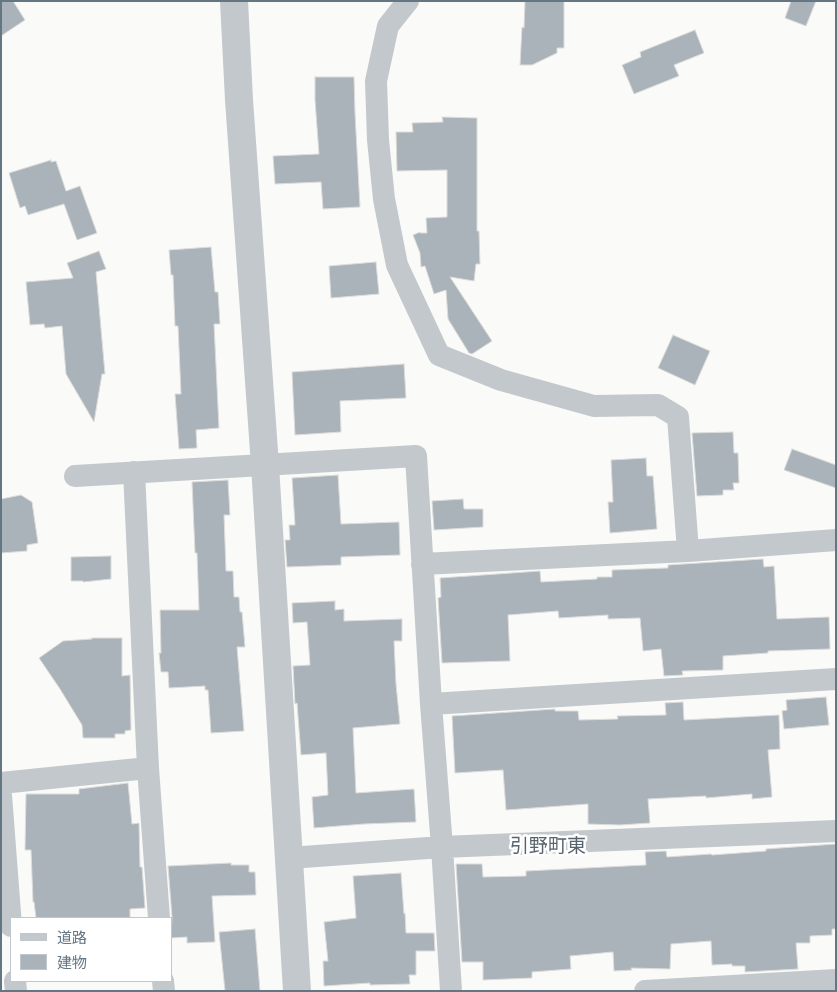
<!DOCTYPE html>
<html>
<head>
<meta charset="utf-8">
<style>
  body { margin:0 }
  #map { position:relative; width:837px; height:992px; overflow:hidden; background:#fafaf8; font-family:Roboto,"Noto Sans JP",sans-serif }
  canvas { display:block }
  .frame { position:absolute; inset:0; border:2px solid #657683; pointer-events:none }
  .legend { position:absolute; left:10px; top:917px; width:162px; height:65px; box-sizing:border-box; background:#fff; border:1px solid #c1c8cd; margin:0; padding:6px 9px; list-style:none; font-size:15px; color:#657683 }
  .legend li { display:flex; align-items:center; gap:10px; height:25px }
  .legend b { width:25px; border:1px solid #c1c8cd }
</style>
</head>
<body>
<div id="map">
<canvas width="837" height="992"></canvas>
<div class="frame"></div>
<ul class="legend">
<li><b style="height:6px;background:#c3c8cc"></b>道路</li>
<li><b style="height:14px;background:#aab3b9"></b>建物</li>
</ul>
</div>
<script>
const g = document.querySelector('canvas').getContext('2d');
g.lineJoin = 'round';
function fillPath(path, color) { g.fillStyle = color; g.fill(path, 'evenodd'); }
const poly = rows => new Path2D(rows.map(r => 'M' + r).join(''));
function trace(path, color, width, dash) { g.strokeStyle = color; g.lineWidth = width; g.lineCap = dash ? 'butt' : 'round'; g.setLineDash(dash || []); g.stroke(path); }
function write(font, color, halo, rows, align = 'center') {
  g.font = font + ' Roboto,"Noto Sans JP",sans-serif'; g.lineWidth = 5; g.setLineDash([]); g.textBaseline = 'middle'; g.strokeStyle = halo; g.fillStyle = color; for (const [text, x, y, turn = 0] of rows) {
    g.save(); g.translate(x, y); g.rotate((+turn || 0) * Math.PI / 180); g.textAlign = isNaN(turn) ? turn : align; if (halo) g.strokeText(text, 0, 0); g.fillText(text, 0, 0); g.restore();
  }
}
const building = poly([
  [1,1,13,1,25,20,1,36,1,1],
  [525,1,564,1,564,48,557,48,557,53,532,65,520,65,522,27,524,28,525,1],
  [791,1,816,1,806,26,785,18,791,1],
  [695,30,704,53,674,65,679,76,634,94,622,65,641,57,640,52,695,30],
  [315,77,354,77,355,113,360,207,323,209,321,182,275,184,273,156,319,154,315,100,315,77],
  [442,117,477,118,477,231,479,231,480,264,476,264,474,281,450,277,492,341,472,354,469,353,448,319,446,290,434,294,425,266,421,267,420,253,413,235,420,232,420,233,427,233,426,218,447,217,447,170,397,171,396,132,413,132,412,123,443,122,442,117],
  [51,160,51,162,56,161,66,191,80,186,97,233,77,240,64,204,28,215,25,206,20,208,9,173,51,160],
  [211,247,215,292,218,292,220,324,214,324,219,428,196,430,197,448,179,449,175,394,181,394,178,326,175,326,173,275,171,275,169,250,211,247],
  [99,251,106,269,96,272,105,374,102,374,94,422,66,374,62,326,45,328,44,324,30,325,26,282,73,278,67,263,99,251],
  [376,262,379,294,331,298,329,266,376,262],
  [673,335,710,351,695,385,658,368,673,335],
  [404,364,406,398,340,401,341,432,295,435,292,372,404,364],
  [733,432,734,453,738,453,739,483,733,483,734,490,723,490,723,495,697,496,692,433,733,432],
  [792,449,836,465,836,488,784,470,792,449],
  [646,458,647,476,653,476,657,529,610,533,608,502,613,502,611,460,646,458],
  [338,475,341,524,399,522,400,555,341,557,341,565,287,567,285,540,290,540,289,525,295,525,292,478,338,475],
  [228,480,230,515,224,515,226,571,233,571,234,597,239,597,240,612,242,612,245,647,237,647,244,731,211,733,208,690,205,690,205,686,169,688,168,672,161,672,159,653,161,653,160,610,199,610,197,553,195,553,192,482,228,480],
  [21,495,32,502,38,543,27,545,27,551,1,553,1,499,21,495],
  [463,499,464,509,483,509,483,527,434,530,432,501,463,499],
  [111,556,111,579,83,582,83,581,71,581,71,557,111,556],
  [763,559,764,567,774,566,777,619,829,617,830,649,768,651,768,653,723,656,723,670,682,671,683,675,664,676,661,649,643,651,640,618,608,619,608,615,559,618,558,611,508,615,510,661,442,663,438,598,441,597,440,578,540,571,541,582,597,579,597,577,612,577,612,570,668,568,668,565,763,559],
  [335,601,335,610,344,609,344,621,402,619,402,641,394,641,396,684,400,724,353,728,356,793,414,789,416,822,364,824,314,828,312,797,328,795,326,753,301,755,297,703,295,704,293,666,310,665,307,622,293,623,292,603,335,601],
  [92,638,122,638,122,676,130,675,131,730,125,731,125,734,115,734,115,738,83,738,82,725,60,689,39,658,63,641,92,639,92,638],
  [826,697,829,725,784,729,782,711,787,710,786,700,826,697],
  [683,702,684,720,779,715,780,749,768,750,772,797,752,799,752,794,706,798,706,796,648,799,650,823,620,825,588,824,588,804,506,810,503,770,455,773,452,716,555,709,555,711,578,711,579,720,618,719,617,716,666,715,665,703,683,702],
  [128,783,132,824,139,823,140,867,142,867,145,908,130,909,130,918,36,918,34,902,33,902,31,850,25,850,26,794,79,794,79,789,128,783],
  [836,844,836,929,832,929,832,935,810,936,810,943,796,943,798,969,745,972,745,966,732,966,732,964,712,965,711,941,671,944,670,969,631,968,632,970,614,971,613,952,570,956,571,969,532,972,532,978,483,980,483,962,462,962,456,864,482,864,483,877,526,876,526,871,646,865,645,852,666,851,667,857,711,854,712,855,766,851,766,849,836,844],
  [231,863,231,865,249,865,249,872,255,872,256,895,212,896,215,942,187,943,187,937,171,938,172,917,168,866,231,863],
  [401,873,404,914,405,913,406,933,434,933,435,951,416,951,416,975,409,975,410,984,370,985,370,983,324,986,323,961,328,961,324,922,356,918,353,876,401,873],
  [255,929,260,991,225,991,219,932,255,929]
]);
const minor = poly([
  [408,1,388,26,376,81,378,140,384,199,397,265,439,355,501,380,594,406,658,405,678,417,688,551,836,540],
  [134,472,148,768,159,918],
  [75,476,416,456,431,704,442,847,451,991],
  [422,564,688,551],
  [431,704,836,679],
  [1,783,148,768],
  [1,795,11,926],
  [289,858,442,847,836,831],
  [15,981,16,991],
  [163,981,164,991],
  [645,991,836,980]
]);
const tertiary = poly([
  [234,1,239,100,265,465,297,991]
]);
const neighbourhoodNames = [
  ["引野町東",548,847]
];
fillPath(building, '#aab3b9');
trace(building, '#dcdcda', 1);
trace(minor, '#c3c8cc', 22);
trace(tertiary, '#c3c8cc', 28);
write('19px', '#57646e', '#fff', neighbourhoodNames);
</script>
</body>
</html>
